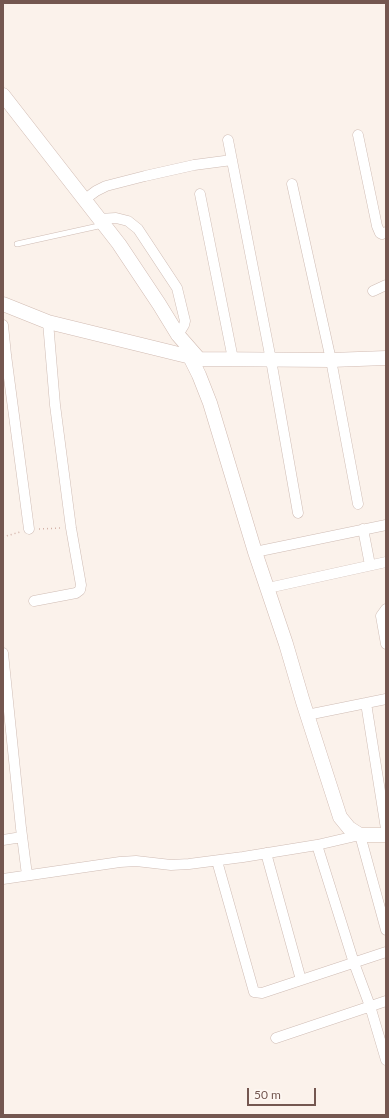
<!DOCTYPE html>
<html>
<head>
<meta charset="utf-8">
<style>
  body { margin:0 }
  #map { position:relative; width:389px; height:1118px; overflow:hidden; background:#fbf2eb; font-family:Lato,sans-serif }
  canvas { display:block }
  .frame { position:absolute; inset:0; border:4px solid #745750; pointer-events:none }
  .scale { position:absolute; left:247px; top:1088px; width:69px; height:18px; box-sizing:border-box; border:2px solid #745750; border-top:0; padding-left:5px; font-size:12px; line-height:14px; white-space:nowrap; color:#745750; -webkit-text-stroke:3px #fef7f2; paint-order:stroke }
</style>
</head>
<body>
<div id="map">
<canvas width="389" height="1118"></canvas>
<div class="frame"></div>
<div class="scale">50 m</div>
</div>
<script>
const g = document.querySelector('canvas').getContext('2d');
g.lineJoin = 'round';
const poly = rows => new Path2D(rows.map(r => 'M' + r).join(''));
function trace(path, color, width, dash) { g.strokeStyle = color; g.lineWidth = width; g.lineCap = dash ? 'butt' : 'round'; g.setLineDash(dash || []); g.stroke(path); }
const path = poly([
  [39,529,61,528],
  [3,537,20,532]
]);
const lane = poly([
  [17,244,103,225]
]);
const street = poly([
  [358,135,377,226,380,233,382,234,386,232],
  [228,140,271,360,298,513],
  [292,184,331,360,358,504],
  [200,194,233,359],
  [84,200,96,191,106,186,145,176,194,165,232,160],
  [99,219,116,218,128,221,138,229,177,288,185,321,184,325,178,335],
  [373,291,386,285],
  [3,325,6,355,29,529],
  [363,529,370,565],
  [255,552,386,525],
  [268,588,386,562],
  [34,601,76,593,80,590,81,585,71,528,55,405,48,322],
  [386,609,381,616,386,644],
  [3,653,21,828,27,875],
  [366,703,386,829],
  [307,715,386,699],
  [3,840,22,837],
  [317,845,354,963,370,1006,386,1060],
  [266,853,301,980],
  [217,861,254,992,262,993,386,952],
  [3,879,120,862,136,861,171,865,189,864,243,857,317,845,360,835,386,930],
  [276,1038,386,1001]
]);
const secondary = poly([
  [3,95,119,244,159,304,178,335,199,359],
  [3,304,48,322,199,359,331,360,386,358],
  [190,357,199,375,210,403,255,552,286,644,303,702,340,817,349,828,360,835,386,835]
]);
trace(lane, '#cfbcb4', 6);
trace(street, '#cfbcb4', 11);
trace(secondary, '#d1bbb2', 15);
trace(path, '#d3b2a8', 1.5, [1, 3]);
trace(lane, '#fff', 5);
trace(street, '#fff', 10);
trace(secondary, '#fff', 14);
</script>
</body>
</html>
